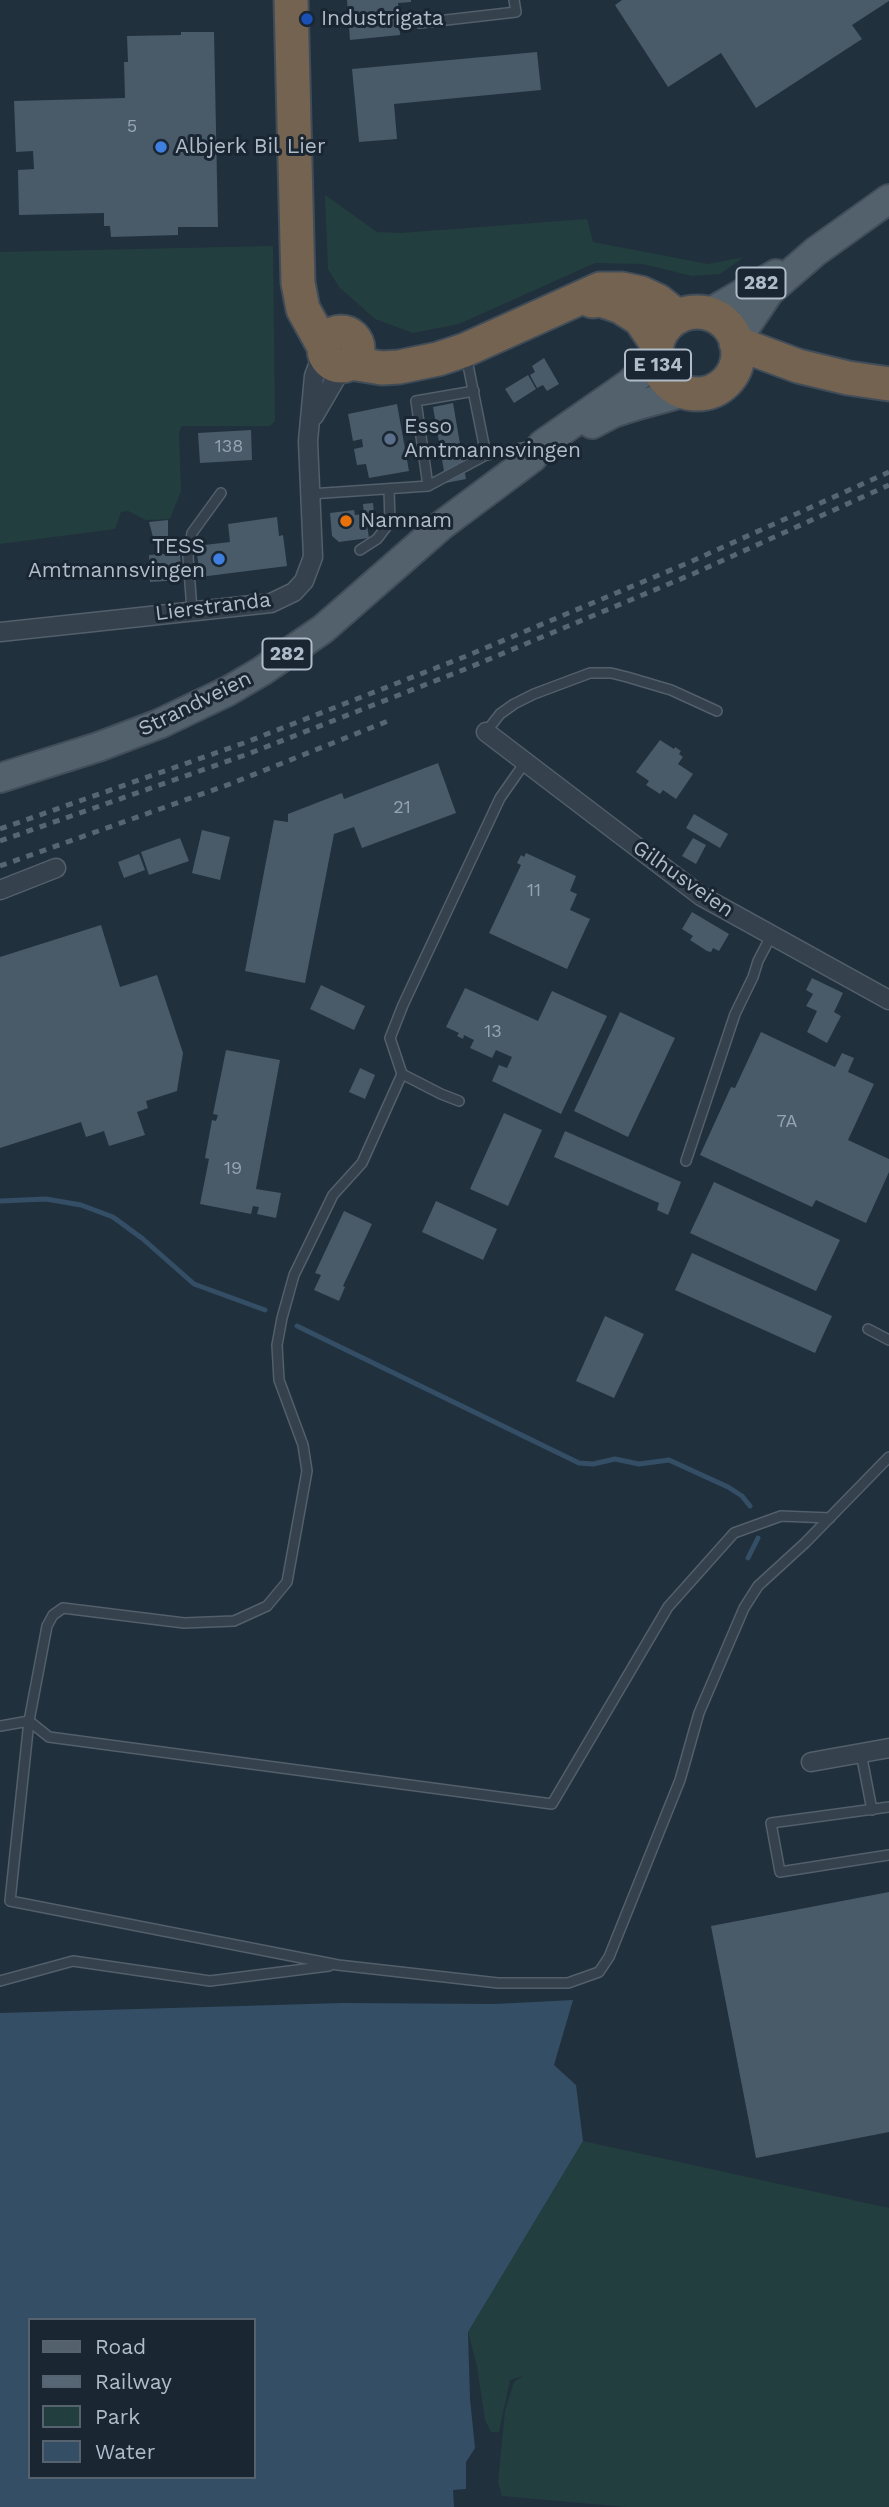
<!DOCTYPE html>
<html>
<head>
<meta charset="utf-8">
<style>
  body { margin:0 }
  #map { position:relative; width:889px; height:2507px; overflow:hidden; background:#21303d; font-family:"Work Sans",sans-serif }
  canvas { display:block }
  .legend { position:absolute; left:28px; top:2318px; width:228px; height:161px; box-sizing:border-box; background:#1a2632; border:2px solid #56626e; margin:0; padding:9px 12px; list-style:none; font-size:21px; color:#b0bcc9 }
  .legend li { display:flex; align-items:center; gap:14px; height:35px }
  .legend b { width:35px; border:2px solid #56626e }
</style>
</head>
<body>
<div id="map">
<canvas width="889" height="2507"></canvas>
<ul class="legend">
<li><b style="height:9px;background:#53616d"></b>Road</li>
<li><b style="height:9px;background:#566674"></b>Railway</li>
<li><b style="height:19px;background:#233e3e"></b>Park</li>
<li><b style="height:19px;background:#334e65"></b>Water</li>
</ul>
</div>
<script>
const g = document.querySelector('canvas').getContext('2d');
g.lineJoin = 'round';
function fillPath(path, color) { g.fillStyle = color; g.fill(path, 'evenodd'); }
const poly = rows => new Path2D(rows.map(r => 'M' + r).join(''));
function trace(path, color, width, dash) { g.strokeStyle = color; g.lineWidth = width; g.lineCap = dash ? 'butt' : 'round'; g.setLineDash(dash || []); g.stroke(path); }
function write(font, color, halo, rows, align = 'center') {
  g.font = font + ' "Work Sans",sans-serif'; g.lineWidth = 6; g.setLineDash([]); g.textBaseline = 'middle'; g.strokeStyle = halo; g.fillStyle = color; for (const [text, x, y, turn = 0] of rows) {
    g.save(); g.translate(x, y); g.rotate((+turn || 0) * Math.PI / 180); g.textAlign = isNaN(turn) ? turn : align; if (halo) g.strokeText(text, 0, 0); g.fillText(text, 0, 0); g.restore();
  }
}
const green = poly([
  [325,195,377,232,401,233,587,219,593,242,708,264,744,257,720,274,692,276,643,264,595,263,459,324,413,333,375,319,339,287,328,269],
  [273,246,275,421,270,426,182,426,179,432,181,491,170,519,146,520,128,511,121,512,115,529,0,544,0,252],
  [583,2141,889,2208,889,2507,626,2507,502,2496,498,2482,505,2411,514,2382,523,2376,510,2380,499,2432,491,2432,485,2420,477,2366,468,2332]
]);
const water = poly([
  [573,2000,554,2065,576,2085,583,2141,468,2332,470,2399,475,2448,466,2462,466,2489,453,2490,454,2507,0,2507,0,2013,343,2003,494,2004],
  [30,2320,254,2320,254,2477,30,2477]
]);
const stream = poly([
  [0,1201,46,1199,81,1205,113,1217,143,1239,194,1284,265,1310],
  [297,1326,579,1463,593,1464,615,1459,639,1464,669,1460,728,1487,742,1496,750,1506],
  [748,1558,758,1538]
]);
const building = poly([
  [347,0,411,0,411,2,398,3,400,35,350,40],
  [622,0,889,0,889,1,852,25,862,39,756,108,721,53,668,87,615,5],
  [181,32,214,32,218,227,178,227,178,235,111,237,110,226,104,226,104,213,19,215,18,170,34,169,33,151,16,152,14,101,125,98,124,62,128,62,127,36,181,35],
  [537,52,541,90,394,104,397,139,359,142,352,69],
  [544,358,559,384,547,391,543,385,537,388,530,375,535,372,532,366],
  [528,375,536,389,514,403,505,389],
  [453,403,466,479,446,483,433,407],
  [397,404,409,471,369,478,366,464,357,465,354,449,363,447,362,439,353,441,348,414],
  [251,430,252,460,200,463,198,433],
  [373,503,375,523,367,525,369,538,339,542,332,536,330,513,354,510,355,515,364,514,363,504],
  [277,517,279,536,283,535,287,566,200,577,196,546,230,542,228,524],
  [168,520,168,536,153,537,149,522],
  [180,553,182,580,150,582,149,555],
  [660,740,674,749,675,747,681,751,679,754,683,757,678,764,693,774,676,799,663,790,660,794,646,785,649,781,636,772],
  [438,763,456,813,362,848,354,827,334,834,305,983,245,971,274,820,288,822,288,814,342,793,344,799],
  [694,814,728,834,720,848,686,828],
  [202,830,230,837,220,880,192,873],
  [180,838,189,861,149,875,141,852],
  [693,838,706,845,696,864,682,856],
  [526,853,576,876,570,891,577,894,570,910,590,919,567,969,489,933,521,865,517,863,521,855,524,857],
  [139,854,145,870,124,878,118,862],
  [692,912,729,934,719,951,713,948,711,952,707,951,690,940,693,936,682,929],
  [101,925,120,987,157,975,183,1053,177,1091,146,1101,148,1108,137,1112,145,1135,109,1146,104,1131,86,1137,81,1122,0,1148,0,957],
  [812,978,843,993,834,1012,841,1016,827,1043,807,1032,817,1011,806,1006,813,994,806,990],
  [321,985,365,1006,354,1030,310,1009],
  [465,988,538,1021,552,991,607,1016,561,1114,492,1081,499,1065,507,1068,512,1057,496,1050,492,1058,470,1048,474,1040,464,1035,463,1039,457,1036,459,1033,446,1027],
  [620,1012,675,1038,628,1137,574,1111],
  [761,1032,835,1067,842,1053,854,1058,848,1072,874,1084,848,1140,889,1159,889,1172,866,1223,816,1200,812,1207,700,1155,731,1087,735,1088],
  [226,1050,280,1060,256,1189,281,1193,276,1218,257,1214,259,1207,253,1206,251,1214,200,1204,209,1159,205,1158,212,1120,216,1121,218,1115,213,1114],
  [360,1068,375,1075,365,1099,349,1092],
  [504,1113,542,1130,508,1206,470,1189],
  [565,1131,681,1182,668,1215,657,1210,659,1203,554,1157],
  [714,1182,840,1240,816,1291,690,1233],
  [436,1201,497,1229,483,1260,422,1232],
  [344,1211,372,1224,343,1286,345,1287,339,1301,314,1290,321,1275,315,1273],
  [692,1253,832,1316,815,1353,675,1290],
  [605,1316,644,1334,614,1398,576,1381],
  [889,1892,889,2132,756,2158,711,1926]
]);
const lane = poly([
  [420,23,516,12,514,0],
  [466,355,486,455],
  [428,486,486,455,533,446],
  [310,494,428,486,416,401,474,391],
  [360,550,377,539,390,522,389,489],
  [192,610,188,557,192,533,221,493],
  [486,732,500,714,514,704,534,694,590,673,611,673,627,677,671,690,717,711],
  [402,1074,362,1163,333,1195,294,1275,282,1318,277,1345,279,1380,303,1445,307,1471,287,1582,267,1606,234,1621,184,1623,63,1608,53,1615,47,1626,29,1721,10,1901,338,1965,498,1983,568,1983,599,1972,609,1957,680,1780,699,1713,744,1608,758,1586,805,1543,889,1457],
  [459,1101,441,1094,402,1074,390,1038,403,1005,485,830,500,798,526,761],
  [686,1161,735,1014,753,977,758,961,771,936],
  [868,1329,889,1340],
  [0,1726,29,1721,49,1737,552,1804,668,1607,734,1533,781,1516,830,1518],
  [861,1753,872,1810],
  [889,1807,771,1823,780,1872,889,1855],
  [0,1981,73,1961,210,1981,329,1966]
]);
const street = poly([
  [314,416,343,366],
  [0,632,271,603,294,592,304,581,313,557,308,441,314,376,323,352],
  [486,732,701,896,889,1000],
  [0,890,56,868],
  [811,1762,889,1748]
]);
const primary = poly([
  [707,314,776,274],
  [736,341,769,292,815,252,889,199],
  [592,424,613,413,638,405,686,392],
  [0,778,98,747,159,724,228,691,262,671,323,629,442,525,532,458,543,444,629,384,657,359]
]);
const highway = poly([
  [291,0,298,283,303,309,323,345],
  [592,301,601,300,621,307,640,319,657,344],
  '656 353a41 41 0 1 1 82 0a41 41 0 1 1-82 0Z',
  '324 349a17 17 0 1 1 34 0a17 17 0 1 1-34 0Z',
  [736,343,798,366,848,378,889,384],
  [351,363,382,368,399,367,438,359,465,350,600,289,622,289,641,293,658,301,678,317]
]);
const rail = poly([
  [0,829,244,743,464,657,690,562,889,472],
  [0,841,248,754,468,668,695,573,889,485],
  [0,866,230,784,388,721]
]);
const markers = [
  [307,19,7,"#1a4fb4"],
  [161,147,7,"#3f7fe0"],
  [390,439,7,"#5c6f8a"],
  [346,521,7,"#e8710a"],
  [219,559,7,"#3f7fe0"]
];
const numberNames = [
  ["5",132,127],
  ["138",229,447],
  ["21",402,808],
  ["11",534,891],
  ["13",493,1032],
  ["7A",787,1122],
  ["19",233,1169]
];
const shields = [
  [761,283,49],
  [658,365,66],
  [287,654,49]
];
const shieldNames = [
  ["282",761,283],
  ["E 134",658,365],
  ["282",287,654]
];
const poiNames = [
  ["Industrigata",321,19],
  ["Albjerk Bil Lier",175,147],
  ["Esso",404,427],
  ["Amtmannsvingen",404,451],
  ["Namnam",360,521],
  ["TESS",205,547,"right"],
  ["Amtmannsvingen",205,571,"right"]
];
const streetNames = [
  ["Lierstranda",213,607,-7],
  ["Strandveien",195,704,-26],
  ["Gilhusveien",683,879,35]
];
fillPath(green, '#233e3e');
fillPath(water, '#334e65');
trace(stream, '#334e65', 5);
fillPath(building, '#495a69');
trace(lane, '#535f6b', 12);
trace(street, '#535f6b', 21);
trace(primary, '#414d59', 32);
trace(highway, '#404c58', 37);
trace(lane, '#35414d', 9);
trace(street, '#35414d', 18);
trace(primary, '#53616d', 28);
trace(highway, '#746351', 33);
trace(rail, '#566674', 5, [7, 7]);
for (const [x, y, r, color] of markers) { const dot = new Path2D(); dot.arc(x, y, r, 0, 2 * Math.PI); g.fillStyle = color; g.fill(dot); trace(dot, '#1a2632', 2.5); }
write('18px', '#96a4b1', null, numberNames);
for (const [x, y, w] of shields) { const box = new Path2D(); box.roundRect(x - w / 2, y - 15.5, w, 31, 5); g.fillStyle = '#1a2632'; g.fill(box); trace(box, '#b0bcc9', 2); }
write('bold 19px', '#b0bcc9', null, shieldNames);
write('21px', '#b0bcc9', '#1a2632', poiNames, 'left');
write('21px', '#b0bcc9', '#1a2632', streetNames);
</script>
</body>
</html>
